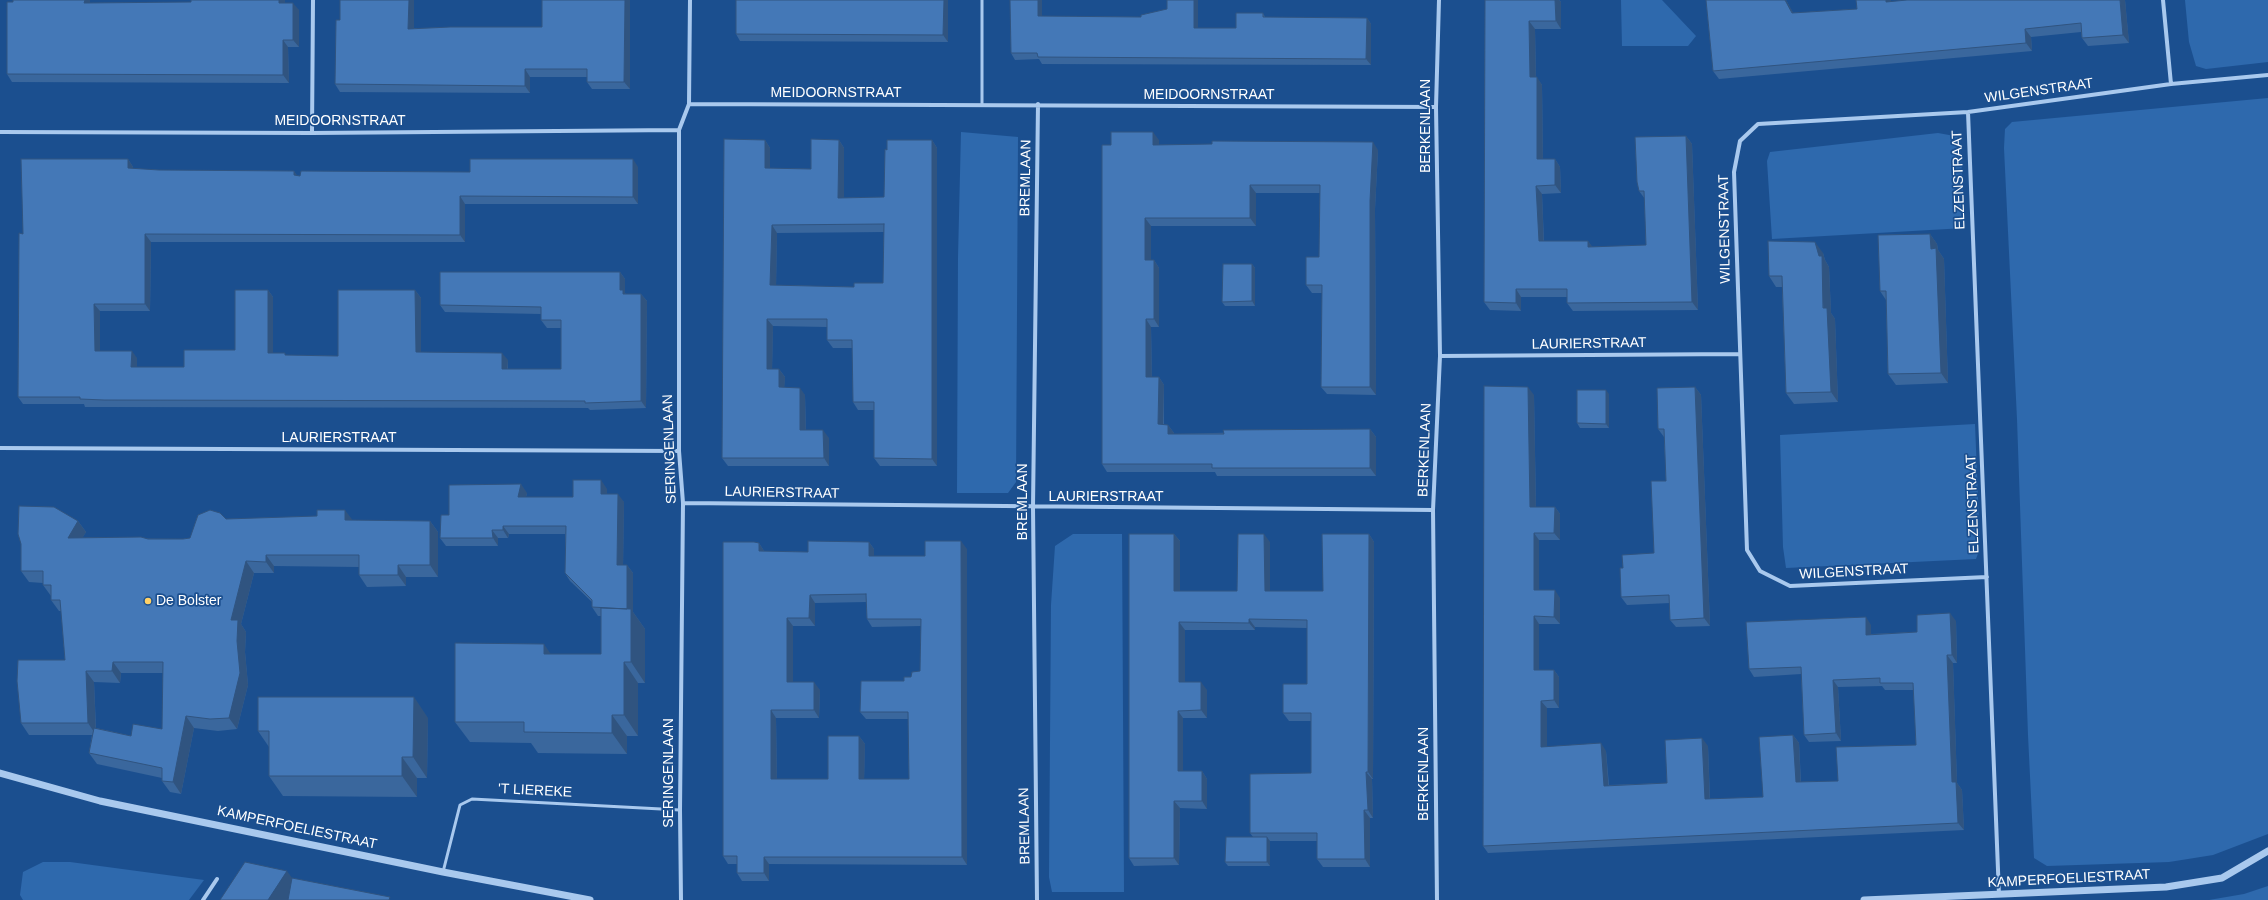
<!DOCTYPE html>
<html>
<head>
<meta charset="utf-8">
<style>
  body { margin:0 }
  canvas { display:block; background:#1b4f8f }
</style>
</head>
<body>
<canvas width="2268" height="900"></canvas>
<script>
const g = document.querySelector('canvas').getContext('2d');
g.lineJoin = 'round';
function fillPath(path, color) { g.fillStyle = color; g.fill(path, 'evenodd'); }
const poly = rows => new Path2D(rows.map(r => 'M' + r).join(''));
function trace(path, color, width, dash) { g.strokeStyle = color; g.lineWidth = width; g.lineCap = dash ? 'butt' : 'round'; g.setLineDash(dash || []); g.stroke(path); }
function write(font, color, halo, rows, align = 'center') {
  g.font = font + ' Arial,sans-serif'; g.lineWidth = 3.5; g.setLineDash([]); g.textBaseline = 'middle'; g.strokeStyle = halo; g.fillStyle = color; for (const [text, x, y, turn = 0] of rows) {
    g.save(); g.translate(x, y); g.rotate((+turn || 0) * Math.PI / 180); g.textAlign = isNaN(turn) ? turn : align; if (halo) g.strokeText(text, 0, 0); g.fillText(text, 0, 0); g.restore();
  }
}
const green = poly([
  [1621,0,1662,0,1696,36,1688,46,1622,46],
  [2185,0,2268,0,2268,62,2206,69,2196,66,2189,42],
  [2268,98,2268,834,2213,855,2169,862,2047,866,2034,858,2028,735,2017,419,2004,148,2005,129,2012,122],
  [961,132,1018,137,1016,482,1008,493,957,493,958,258],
  [1938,133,1960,137,1965,228,1772,239,1767,161,1770,152],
  [1975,424,1980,548,1976,559,1786,568,1783,547,1780,435],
  [1073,534,1122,534,1124,892,1052,892,1049,877,1051,605,1055,546],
  [43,862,70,862,204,880,189,900,23,900,20,895,23,872],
  [2268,886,2268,900,2209,900,2244,894]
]);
const service = poly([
  [982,104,982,0],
  [443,872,460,805,472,799,680,810]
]);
const minor = poly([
  [2163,0,2171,84],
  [689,104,1436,107],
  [1968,112,1999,895],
  [0,132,312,133,679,130],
  [312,133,313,0],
  [1440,356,1739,354],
  [0,448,679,451],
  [683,503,1433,510],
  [1987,577,1790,586,1760,571,1747,550,1734,172,1740,141,1758,124,1968,112,2171,84,2268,75],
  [203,900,217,879],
  [681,900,680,810,683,503,679,451,679,130,689,104,690,0],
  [1037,900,1033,507,1038,104],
  [1437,900,1433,510,1440,356,1436,107,1439,0]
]);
const tertiary = poly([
  [0,773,100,801,443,872,590,900],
  [1864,900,2166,887,2222,878,2268,851]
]);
const wall = poly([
  [340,0,414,0,414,28,542,27,542,0,630,0,630,89,592,89,587,82,587,77,530,77,530,93,340,92,335,84,340,20],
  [948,0,948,42,740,41,736,34],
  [1010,0,1042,0,1042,16,1141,17,1167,9,1167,0,1198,0,1198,28,1236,28,1263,13,1265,17,1367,18,1371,24,1371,65,1042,64,1039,59,1015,60,1011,53],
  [1485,0,1559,0,1561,2,1561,29,1535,29,1536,77,1542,85,1543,159,1555,159,1560,167,1561,193,1542,194,1544,241,1588,241,1592,247,1646,245,1645,199,1639,191,1686,136,1692,144,1698,310,1573,311,1567,303,1567,297,1521,297,1521,311,1490,310,1484,302],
  [1706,0,1786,0,1793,13,1857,9,1856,0,1891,0,1891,2,2125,0,2129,43,2088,46,2082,38,2081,32,2031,37,2032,51,1719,79,1713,71],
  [191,2,285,3,299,10,299,47,288,47,289,83,12,82,7,74,90,3],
  [765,140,770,148,770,168,811,169,839,140,844,148,844,198,884,197,887,150,932,140,937,148,937,466,880,466,874,458,874,410,858,410,853,402,852,348,833,348,827,340,827,327,773,326,772,369,779,369,785,377,784,387,805,395,806,430,829,438,829,466,728,466,722,458],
  [884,232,883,283,854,287,776,285,777,233],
  [1159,140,1159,145,1378,150,1375,209,1376,395,1327,394,1321,387,1322,293,1312,293,1306,285,1319,257,1320,193,1256,193,1256,226,1151,226,1151,260,1154,260,1159,268,1159,327,1151,327,1152,377,1159,377,1164,385,1164,425,1168,425,1174,433,1174,434,1370,429,1376,437,1376,476,1217,476,1215,472,1107,472,1102,464,1111,145],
  [128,159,133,167,133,169,159,170,294,171,297,176,470,172,638,167,638,204,465,204,465,242,151,242,150,311,100,311,100,351,137,358,137,367,184,367,235,350,268,290,273,297,273,353,286,355,338,356,415,290,421,298,421,352,508,360,508,369,561,369,561,328,547,328,541,320,541,314,445,312,440,305,620,272,625,279,625,293,626,294,641,294,647,301,646,408,590,410,588,408,110,407,85,407,84,404,23,404,18,397,23,234],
  [1930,234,1937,244,1938,250,1944,259,1948,383,1896,385,1888,374,1886,300,1880,291],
  [1823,253,1825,260,1829,267,1831,313,1835,319,1838,402,1794,404,1786,393,1782,287,1776,287,1769,276],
  [1252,264,1255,268,1255,306,1225,306,1222,302],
  [1695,387,1701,395,1710,626,1676,627,1670,620,1670,603,1627,605,1621,597,1623,568,1654,553,1666,481,1664,437,1658,429],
  [1609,394,1609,428,1580,428,1577,423],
  [1534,395,1536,507,1555,507,1560,514,1560,540,1539,540,1539,590,1560,598,1560,624,1539,624,1539,670,1554,670,1559,677,1559,708,1547,708,1547,747,1606,751,1609,785,1667,783,1708,746,1710,799,1763,797,1793,735,1799,743,1801,782,1838,781,1916,745,1914,690,1885,690,1882,686,1838,687,1841,741,1809,742,1804,735,1801,674,1754,677,1749,669,1871,625,1871,634,1917,632,1956,621,1957,663,1953,663,1957,783,1962,790,1964,830,1488,853,1483,846],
  [607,489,607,494,624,502,623,565,627,565,633,573,633,612,645,629,645,683,638,683,638,736,627,736,627,754,538,753,531,743,470,742,455,722,551,654,601,654,601,616,598,616,592,607,592,602,570,581,565,573,565,534,509,534,508,538,498,538,498,546,446,546,440,538,449,515,527,493,526,497,573,497],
  [226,519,430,521,438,532,438,577,406,577,406,586,367,587,359,575,359,567,274,566,274,573,254,573,241,624,246,632,245,652,248,685,237,729,218,731,194,728,181,794,170,792,162,781,162,778,97,764,89,753,92,735,29,735,21,723,65,660,61,611,59,611,51,600,51,596,43,585,43,583,29,582,21,571,21,544,78,521,86,532,82,538,183,539,190,538],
  [121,673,163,673,162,729,131,736,96,728,94,682,120,683],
  [1174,534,1180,541,1180,591,1237,591,1270,542,1270,591,1323,591,1369,534,1374,542,1373,779,1372,779,1373,818,1370,818,1370,867,1323,867,1317,859,1317,841,1270,841,1270,866,1228,866,1225,862,1253,837,1250,833,1311,773,1311,721,1289,721,1283,713,1307,684,1307,628,1255,627,1255,630,1185,630,1185,682,1207,690,1207,718,1183,718,1183,771,1202,771,1207,779,1207,809,1180,808,1179,865,1134,866,1129,858],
  [869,542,874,549,874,556,925,556,967,549,967,865,769,864,769,881,742,881,737,873,737,864,728,864,723,856,759,543,764,551,808,552],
  [866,602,867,619,872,627,921,626,920,671,904,681,860,712,866,719,908,719,909,779,864,779,865,744,859,736,828,779,777,779,776,718,819,718,820,690,793,682,793,626,815,626,815,603],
  [428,718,427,778,417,778,417,797,283,796,269,776,269,747,258,731]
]);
const shadedWall = poly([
  [85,0,90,0,90,10,84,3],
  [279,0,285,0,285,10,279,3],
  [409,0,414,0,414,36,408,29],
  [625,0,630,0,630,89,624,82],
  [944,0,948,0,948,42,943,35],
  [1038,0,1042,0,1042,22,1038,16],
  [1194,0,1198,0,1198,35,1194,28],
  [1555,0,1559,0,1561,2,1561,29,1556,21],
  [1785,0,1786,0,1798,21,1792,13],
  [1886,0,1891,0,1892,10,1886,2],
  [2120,0,2125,0,2129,43,2123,35],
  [293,3,299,10,299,47,293,40],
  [1367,18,1371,24,1371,65,1366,59],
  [1529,21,1535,29,1536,85,1530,77],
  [2025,29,2031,37,2032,51,2026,43],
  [283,40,288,47,289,83,283,75],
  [525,69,530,77,530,93,525,86],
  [1537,77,1542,85,1543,167,1537,159],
  [1153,132,1159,140,1159,153,1153,145],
  [1686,136,1692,144,1698,310,1692,302],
  [765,140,770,148,770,176,765,168],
  [839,140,844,148,844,206,838,198],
  [932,140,937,148,937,466,932,459],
  [1373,142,1378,150,1375,209,1376,395,1370,387,1370,201],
  [128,159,133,167,133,176,128,168],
  [633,159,638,167,638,204,633,197],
  [1555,159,1560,167,1561,193,1555,185],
  [294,171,299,178,294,175],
  [1250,185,1256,193,1256,226,1250,218],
  [1536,186,1542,194,1544,249,1539,241],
  [460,196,465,204,465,242,460,235],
  [1145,218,1151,226,1151,268,1145,260],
  [772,225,777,233,776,293,770,285],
  [145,234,151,242,150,311,145,304],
  [1930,234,1937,244,1938,250,1944,259,1948,383,1941,373],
  [1588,241,1594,249,1588,247],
  [1815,242,1823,253,1825,260,1829,267,1831,313,1835,319,1838,402,1831,392,1819,256],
  [1154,260,1159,268,1159,327,1154,319],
  [1252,264,1255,268,1255,306,1252,301],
  [620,272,625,279,625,293,628,297,628,301,620,290],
  [1516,289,1521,297,1521,311,1516,303],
  [268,290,273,297,273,361,268,353],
  [415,290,421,298,421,360,416,352],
  [641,294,647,301,646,408,641,401],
  [94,304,100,311,100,358,95,351],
  [767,319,773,326,772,377,767,369],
  [1146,319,1151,327,1152,385,1146,377],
  [132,351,137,358,137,375,131,367],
  [502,353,508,360,507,376,502,369],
  [779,369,785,377,784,395,779,387],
  [1159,377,1164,385,1163,432,1158,424],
  [1528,387,1534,395,1536,514,1530,507],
  [1695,387,1701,395,1710,626,1704,618],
  [800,388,805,395,806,438,800,430],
  [1606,390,1609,394,1609,428,1606,424],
  [1168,425,1174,433,1174,442,1168,434],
  [1370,429,1376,437,1376,476,1370,468],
  [823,430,829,438,829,466,824,458],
  [601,480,607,489,607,502,601,494],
  [521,484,527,493,524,505,518,497],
  [618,494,624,502,623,573,617,565],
  [1555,507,1560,514,1560,540,1554,533],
  [345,510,354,522,345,520],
  [78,521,86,532,76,549,68,538],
  [430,521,438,532,438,577,430,565],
  [503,526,509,534,508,538,503,530],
  [492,530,498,538,498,546,493,538],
  [1534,533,1539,540,1539,598,1534,590],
  [1174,534,1180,541,1180,598,1174,591],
  [1264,534,1270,542,1270,598,1265,591],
  [1369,534,1374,542,1373,779,1368,772],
  [961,541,967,549,967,865,962,857],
  [869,542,874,549,874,564,869,556],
  [759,543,764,551,764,559,759,551],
  [266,555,274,566,274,573,266,562],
  [246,561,254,573,241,624,246,632,245,652,248,685,237,729,229,718,231,620],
  [398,565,406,577,406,586,398,575],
  [627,565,633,573,633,612,645,629,645,683,631,662,627,609],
  [1555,590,1560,598,1560,624,1554,617],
  [810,595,815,603,815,626,809,618],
  [1950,613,1956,621,1957,663,1952,655],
  [1534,616,1539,624,1539,677,1534,670],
  [1866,617,1871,625,1871,642,1866,635],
  [787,618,793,626,793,689,787,682],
  [1249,619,1255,627,1255,630,1249,623],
  [1179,622,1185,630,1185,689,1179,682],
  [544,644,558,665,544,654],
  [1947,655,1953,663,1957,783,1962,790,1964,830,1958,823,1952,782],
  [113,662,121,673,120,683,112,671],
  [624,662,638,683,638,736,624,715],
  [1554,670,1559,677,1559,708,1554,700],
  [86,671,94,682,96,735,88,723],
  [1833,680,1838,687,1841,741,1836,733],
  [814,682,820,690,819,718,814,710],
  [1201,682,1207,690,1207,718,1201,710],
  [414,697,428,718,427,778,413,757],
  [1541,701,1547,708,1547,755,1541,747],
  [771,710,776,718,777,786,771,779],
  [1178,711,1183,718,1183,778,1178,771],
  [612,715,627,736,627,754,612,733],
  [186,716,194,728,181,794,173,782],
  [1793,735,1799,743,1801,790,1796,782],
  [859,736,865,744,864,787,859,779],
  [1702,738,1708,746,1710,807,1705,799],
  [1601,743,1606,751,1609,793,1604,786],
  [402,757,417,778,417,797,402,776],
  [1202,771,1207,779,1207,809,1202,801],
  [1366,772,1372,779,1373,818,1368,810],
  [1174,801,1180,808,1179,865,1174,858],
  [1364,810,1370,818,1370,867,1365,859],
  [1267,837,1270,841,1270,866,1267,862],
  [764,857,769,864,769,881,764,873],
  [287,871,302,892,296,900,268,900]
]);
const building = poly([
  [13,0,85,0,84,3,191,2,191,0,279,0,279,3,293,3,293,40,283,40,283,75,7,74,7,2,13,2,13,0],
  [340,0,409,0,408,29,450,27,542,27,542,0,625,0,624,82,587,82,587,69,525,69,525,86,335,84,336,20,340,20,340,0],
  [736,0,944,0,943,35,736,34,736,0],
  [1010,0,1038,0,1038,16,1141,17,1141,15,1167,9,1167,0,1194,0,1194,28,1236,28,1236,13,1263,13,1263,17,1367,18,1366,59,1038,57,1037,53,1011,53,1010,0],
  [1485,0,1555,0,1556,21,1529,21,1530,77,1537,77,1537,159,1555,159,1555,185,1536,186,1539,241,1588,241,1588,247,1646,245,1644,191,1639,191,1637,182,1635,137,1686,136,1692,302,1567,303,1567,289,1516,289,1516,303,1484,302,1485,0],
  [1706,0,1785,0,1792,13,1857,9,1856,0,1886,0,1886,2,1907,0,2120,0,2123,35,2082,38,2081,23,2025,29,2026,43,1713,71,1706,0],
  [1111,132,1153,132,1153,145,1212,144,1212,141,1373,142,1370,201,1370,387,1321,387,1322,285,1306,285,1306,257,1319,257,1320,185,1250,185,1250,218,1145,218,1145,260,1154,260,1154,319,1146,319,1146,377,1159,377,1158,424,1168,425,1168,434,1224,434,1223,430,1370,429,1370,468,1212,468,1212,464,1102,464,1102,145,1111,145,1111,132],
  [724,139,765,140,765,168,811,169,811,139,839,140,838,198,884,197,885,149,887,150,887,140,932,140,932,459,874,458,874,402,853,402,852,340,827,340,827,319,767,319,767,369,779,369,779,387,800,388,800,430,823,430,824,458,722,458,724,139],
  [884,224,883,283,854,283,854,287,770,285,772,225,884,224],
  [21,159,128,159,128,168,159,170,294,171,294,175,300,176,301,171,470,172,470,159,633,159,633,197,460,196,460,235,145,234,145,304,94,304,95,351,132,351,131,367,184,367,184,350,235,350,235,290,268,290,268,353,285,353,285,355,338,356,338,290,415,290,416,352,502,353,502,369,561,369,561,320,541,320,541,307,440,305,440,272,620,272,620,290,623,290,623,294,641,294,641,401,585,403,585,401,104,400,80,399,80,397,18,397,19,233,23,234,21,159],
  [1930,234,1931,249,1936,248,1941,373,1888,374,1886,291,1880,291,1878,235,1930,234],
  [1768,241,1815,242,1819,256,1822,256,1823,308,1827,308,1831,392,1786,393,1782,276,1769,276,1768,241],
  [1223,264,1252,264,1252,301,1222,302,1223,264],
  [1484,386,1528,387,1530,507,1555,507,1554,533,1534,533,1534,590,1555,590,1554,617,1534,616,1534,670,1554,670,1554,700,1541,701,1541,747,1601,743,1604,786,1667,783,1665,740,1702,738,1705,799,1763,797,1759,737,1793,735,1796,782,1838,781,1836,747,1916,745,1913,683,1880,683,1880,678,1833,680,1836,733,1804,735,1801,667,1749,669,1746,622,1866,617,1866,635,1917,632,1917,615,1950,613,1952,655,1947,655,1952,782,1956,782,1958,823,1483,846,1484,386],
  [1695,387,1704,618,1670,620,1669,595,1621,597,1620,568,1623,568,1622,555,1654,553,1651,481,1666,481,1664,429,1658,429,1657,388,1695,387],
  [1577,390,1606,390,1606,424,1577,423,1577,390],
  [573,480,601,480,601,494,618,494,617,565,627,565,627,609,592,607,592,600,565,573,566,526,503,526,503,530,492,530,493,538,440,538,441,515,449,515,449,485,521,484,518,497,573,497,573,480],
  [19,506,54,507,78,521,68,538,141,537,148,539,183,539,190,538,198,515,210,510,220,513,226,519,317,516,317,510,345,510,345,520,430,521,430,565,398,565,398,575,359,575,359,555,266,555,266,562,246,561,231,620,238,620,237,641,240,673,229,718,210,719,186,716,173,782,162,781,162,768,89,753,94,728,131,736,133,724,162,729,163,662,113,662,112,671,86,671,88,723,21,723,17,681,18,660,65,660,60,600,51,600,51,585,43,585,43,571,21,571,21,544,18,534,19,506],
  [1129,534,1174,534,1174,591,1237,591,1238,534,1264,534,1265,591,1323,591,1322,534,1369,534,1368,772,1366,772,1368,810,1364,810,1365,859,1317,859,1317,833,1250,833,1250,774,1311,773,1311,713,1283,713,1283,684,1307,684,1307,620,1249,619,1249,623,1179,622,1179,682,1201,682,1201,710,1178,711,1178,771,1202,771,1202,801,1174,801,1174,858,1129,858,1129,534],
  [808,541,869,542,869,556,925,556,925,541,961,541,962,857,764,857,764,873,737,873,737,856,723,856,723,542,754,542,759,543,759,551,808,552,808,541],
  [866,594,867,619,921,619,920,671,912,672,911,677,904,677,904,681,861,681,860,712,908,712,909,779,859,779,859,736,828,736,828,779,771,779,771,710,814,710,814,682,787,682,787,618,809,618,810,595,866,594],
  [601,608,631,609,631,662,624,662,624,715,612,715,612,733,524,732,524,722,455,722,455,643,544,644,544,654,601,654,601,608],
  [258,697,414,697,413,757,402,757,402,776,269,776,269,731,258,731,258,697],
  [1226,837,1267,837,1267,862,1225,862,1226,837],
  [245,862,287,871,268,900,220,900,245,862],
  [292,878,390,897,389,900,288,900,292,878]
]);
const markers = [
  [148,601,4,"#ffd166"]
];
const streetNames = [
  ["WILGENSTRAAT",2039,91,-8],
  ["MEIDOORNSTRAAT",836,93],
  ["MEIDOORNSTRAAT",1209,95],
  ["MEIDOORNSTRAAT",340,121],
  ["BERKENLAAN",1426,126,-90],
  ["BREMLAAN",1026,178,-89],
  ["ELZENSTRAAT",1959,180,-92],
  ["WILGENSTRAAT",1725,229,-91],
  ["LAURIERSTRAAT",1589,344,-1],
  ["LAURIERSTRAAT",339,438],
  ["SERINGENLAAN",670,449,-92],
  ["BERKENLAAN",1425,450,-88],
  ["LAURIERSTRAAT",782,493,1],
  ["LAURIERSTRAAT",1106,497],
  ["BREMLAAN",1023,502,-90],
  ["ELZENSTRAAT",1973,504,-92],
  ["WILGENSTRAAT",1854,572,-3],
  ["SERINGENLAAN",669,773,-90],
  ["BERKENLAAN",1424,774,-90],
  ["'T LIEREKE",535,791,3],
  ["BREMLAAN",1025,826,-91],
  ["KAMPERFOELIESTRAAT",297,828,12],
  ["KAMPERFOELIESTRAAT",2069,879,-3]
];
const poiNames = [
  ["De Bolster",156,601]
];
fillPath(green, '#2e69ad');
trace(service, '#a9c9ee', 3);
trace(minor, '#a9c9ee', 4);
trace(tertiary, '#a9c9ee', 7);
fillPath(wall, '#3a679d');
fillPath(shadedWall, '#305480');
fillPath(building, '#4478b7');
trace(building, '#305480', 1);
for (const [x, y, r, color] of markers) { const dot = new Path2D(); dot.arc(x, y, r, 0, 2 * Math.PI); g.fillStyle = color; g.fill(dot); trace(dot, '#1b4f8f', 1.5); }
write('14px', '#fff', '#1b4f8f', streetNames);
write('14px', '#fff', '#1b4f8f', poiNames, 'left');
</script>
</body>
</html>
